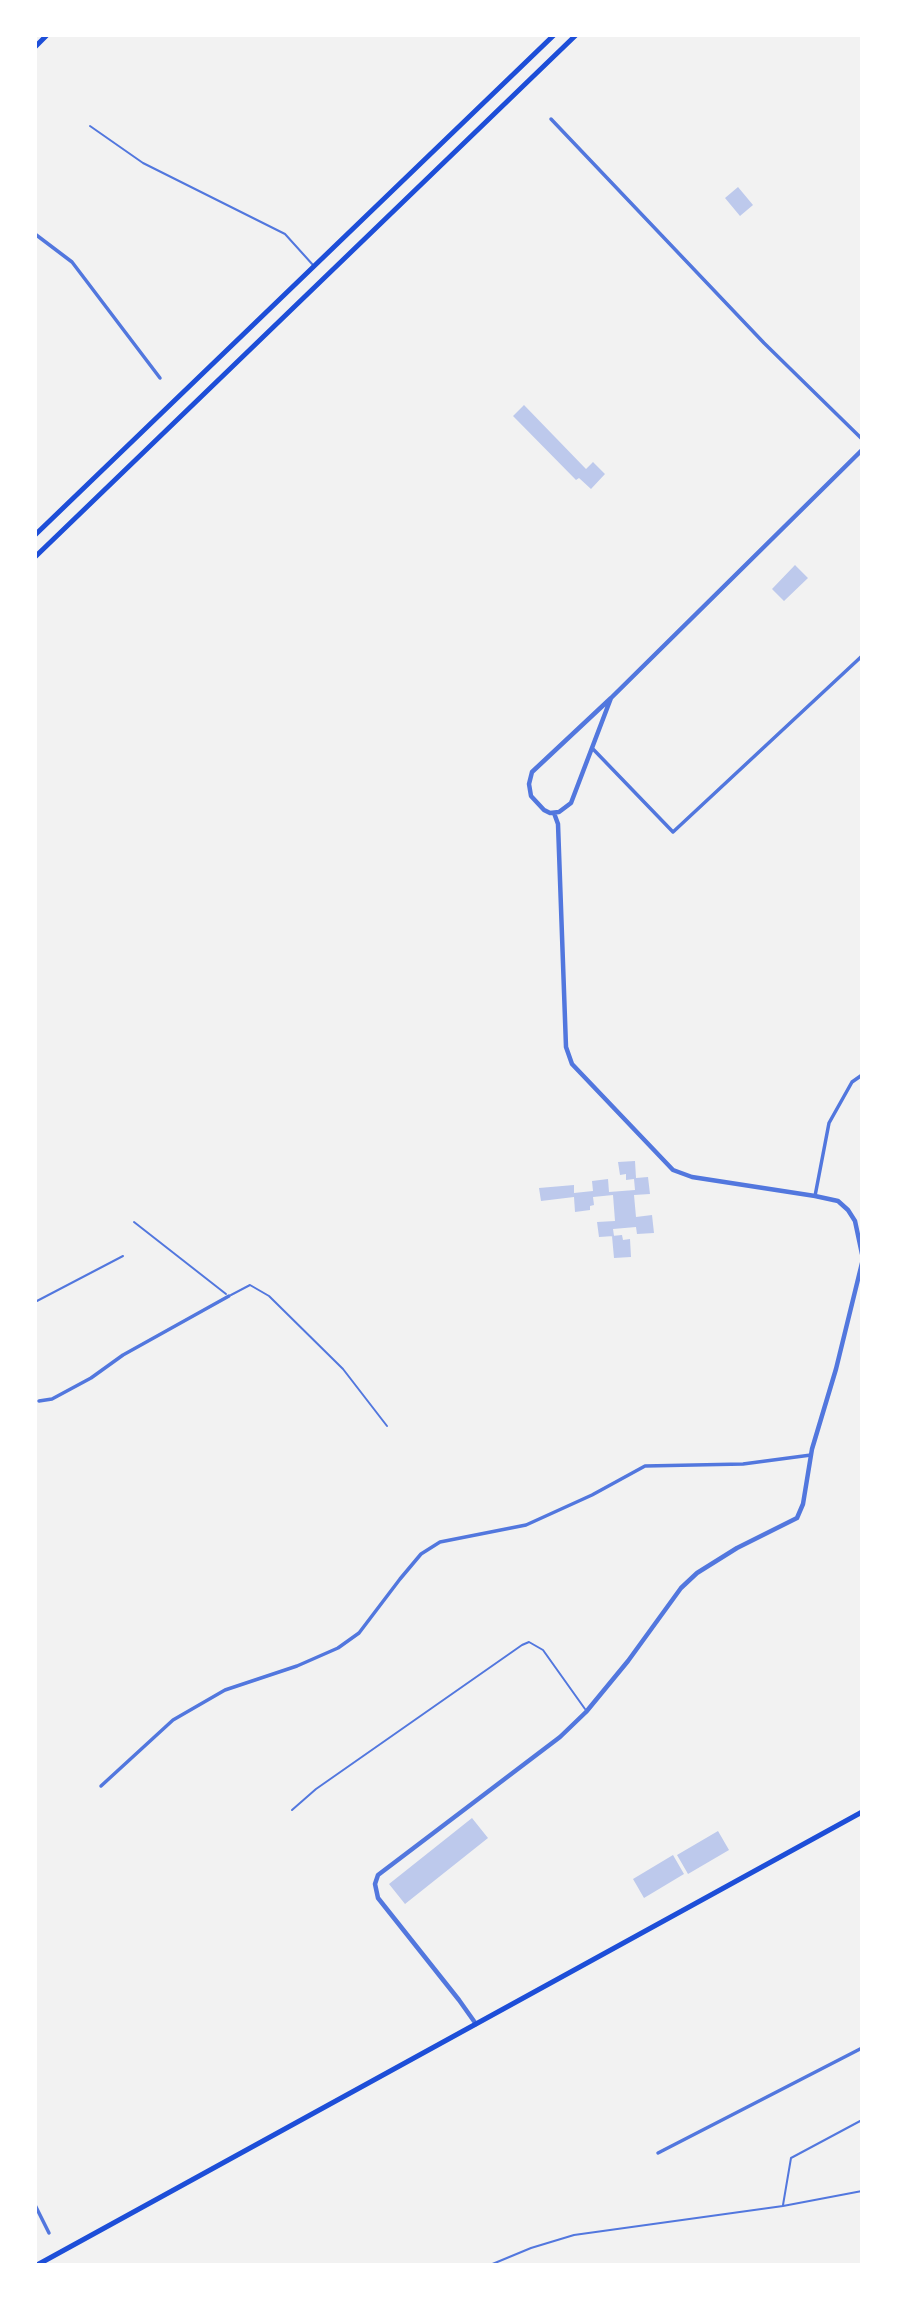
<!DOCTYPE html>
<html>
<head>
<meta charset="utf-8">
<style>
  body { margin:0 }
  #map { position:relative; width:897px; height:2300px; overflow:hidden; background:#f2f2f2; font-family:Commissioner,sans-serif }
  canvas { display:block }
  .frame { position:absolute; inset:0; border:37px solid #fff; pointer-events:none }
</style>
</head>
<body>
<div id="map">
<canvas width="897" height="2300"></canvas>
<div class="frame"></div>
</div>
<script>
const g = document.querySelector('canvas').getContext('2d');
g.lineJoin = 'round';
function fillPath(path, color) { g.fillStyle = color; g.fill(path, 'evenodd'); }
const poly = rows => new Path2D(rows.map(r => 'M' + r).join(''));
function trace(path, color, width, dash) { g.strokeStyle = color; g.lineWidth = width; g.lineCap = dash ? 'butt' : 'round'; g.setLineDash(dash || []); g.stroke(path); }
const building = poly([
  [738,187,753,205,740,216,725,198],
  [524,405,586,469,593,462,605,474,591,489,579,478,576,480,513,416],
  [795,565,808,578,784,601,772,589],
  [635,1161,636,1178,648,1177,650,1194,634,1195,636,1217,652,1215,654,1233,637,1234,636,1227,613,1229,614,1236,599,1237,597,1222,615,1221,613,1195,593,1197,594,1205,590,1206,590,1210,575,1212,574,1197,541,1201,539,1188,574,1185,574,1193,593,1191,592,1181,608,1179,609,1192,635,1190,634,1179,626,1180,626,1174,620,1175,618,1162],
  [622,1235,623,1240,630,1239,631,1257,614,1258,612,1236],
  [472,1818,488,1838,405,1904,389,1884],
  [718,1831,729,1850,688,1874,677,1855],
  [673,1855,684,1874,644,1898,633,1879]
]);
const service = poly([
  [90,126,143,163,285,234,313,265],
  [134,1222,226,1294],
  [231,1295,250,1285,269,1296,343,1369,387,1426],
  [35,1302,123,1256],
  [292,1810,316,1789,522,1645,529,1642,543,1650,585,1709],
  [783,2205,791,2158,862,2120],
  [490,2265,531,2248,574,2235,783,2206,862,2191]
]);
const minor = poly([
  [551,119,764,343,862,439],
  [35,234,72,262,160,378],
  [593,749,673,832,862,656],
  [815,1196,829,1123,852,1082,862,1075],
  [39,1401,52,1399,91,1378,123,1355,229,1296],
  [101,1786,173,1720,225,1690,297,1666,338,1648,359,1633,400,1579,421,1554,440,1542,526,1525,592,1495,645,1466,743,1464,811,1455],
  [658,2153,862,2048],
  [35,2205,49,2233]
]);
const tertiary = poly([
  [611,698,571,803,559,812,550,813,544,810,531,796,529,784,532,772,611,698,862,450],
  [554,813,558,824,566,1047,572,1064,673,1170,692,1177,815,1196,838,1201,848,1210,855,1221,862,1254],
  [476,2024,459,2000,378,1898,375,1884,378,1875,560,1737,586,1712,628,1661,681,1588,697,1573,737,1548,797,1518,803,1504,812,1449,836,1369,862,1263]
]);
const secondary = poly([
  [35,47,47,35],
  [37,2265,862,1812]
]);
const primary = poly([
  [35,535,554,35],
  [35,557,576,35]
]);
fillPath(building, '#bdc9ec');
trace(service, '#5277de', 2);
trace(minor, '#5277de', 3.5);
trace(tertiary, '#5277de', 4.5);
trace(secondary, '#1d4ed8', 5);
trace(primary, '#1d4ed8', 5);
</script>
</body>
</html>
